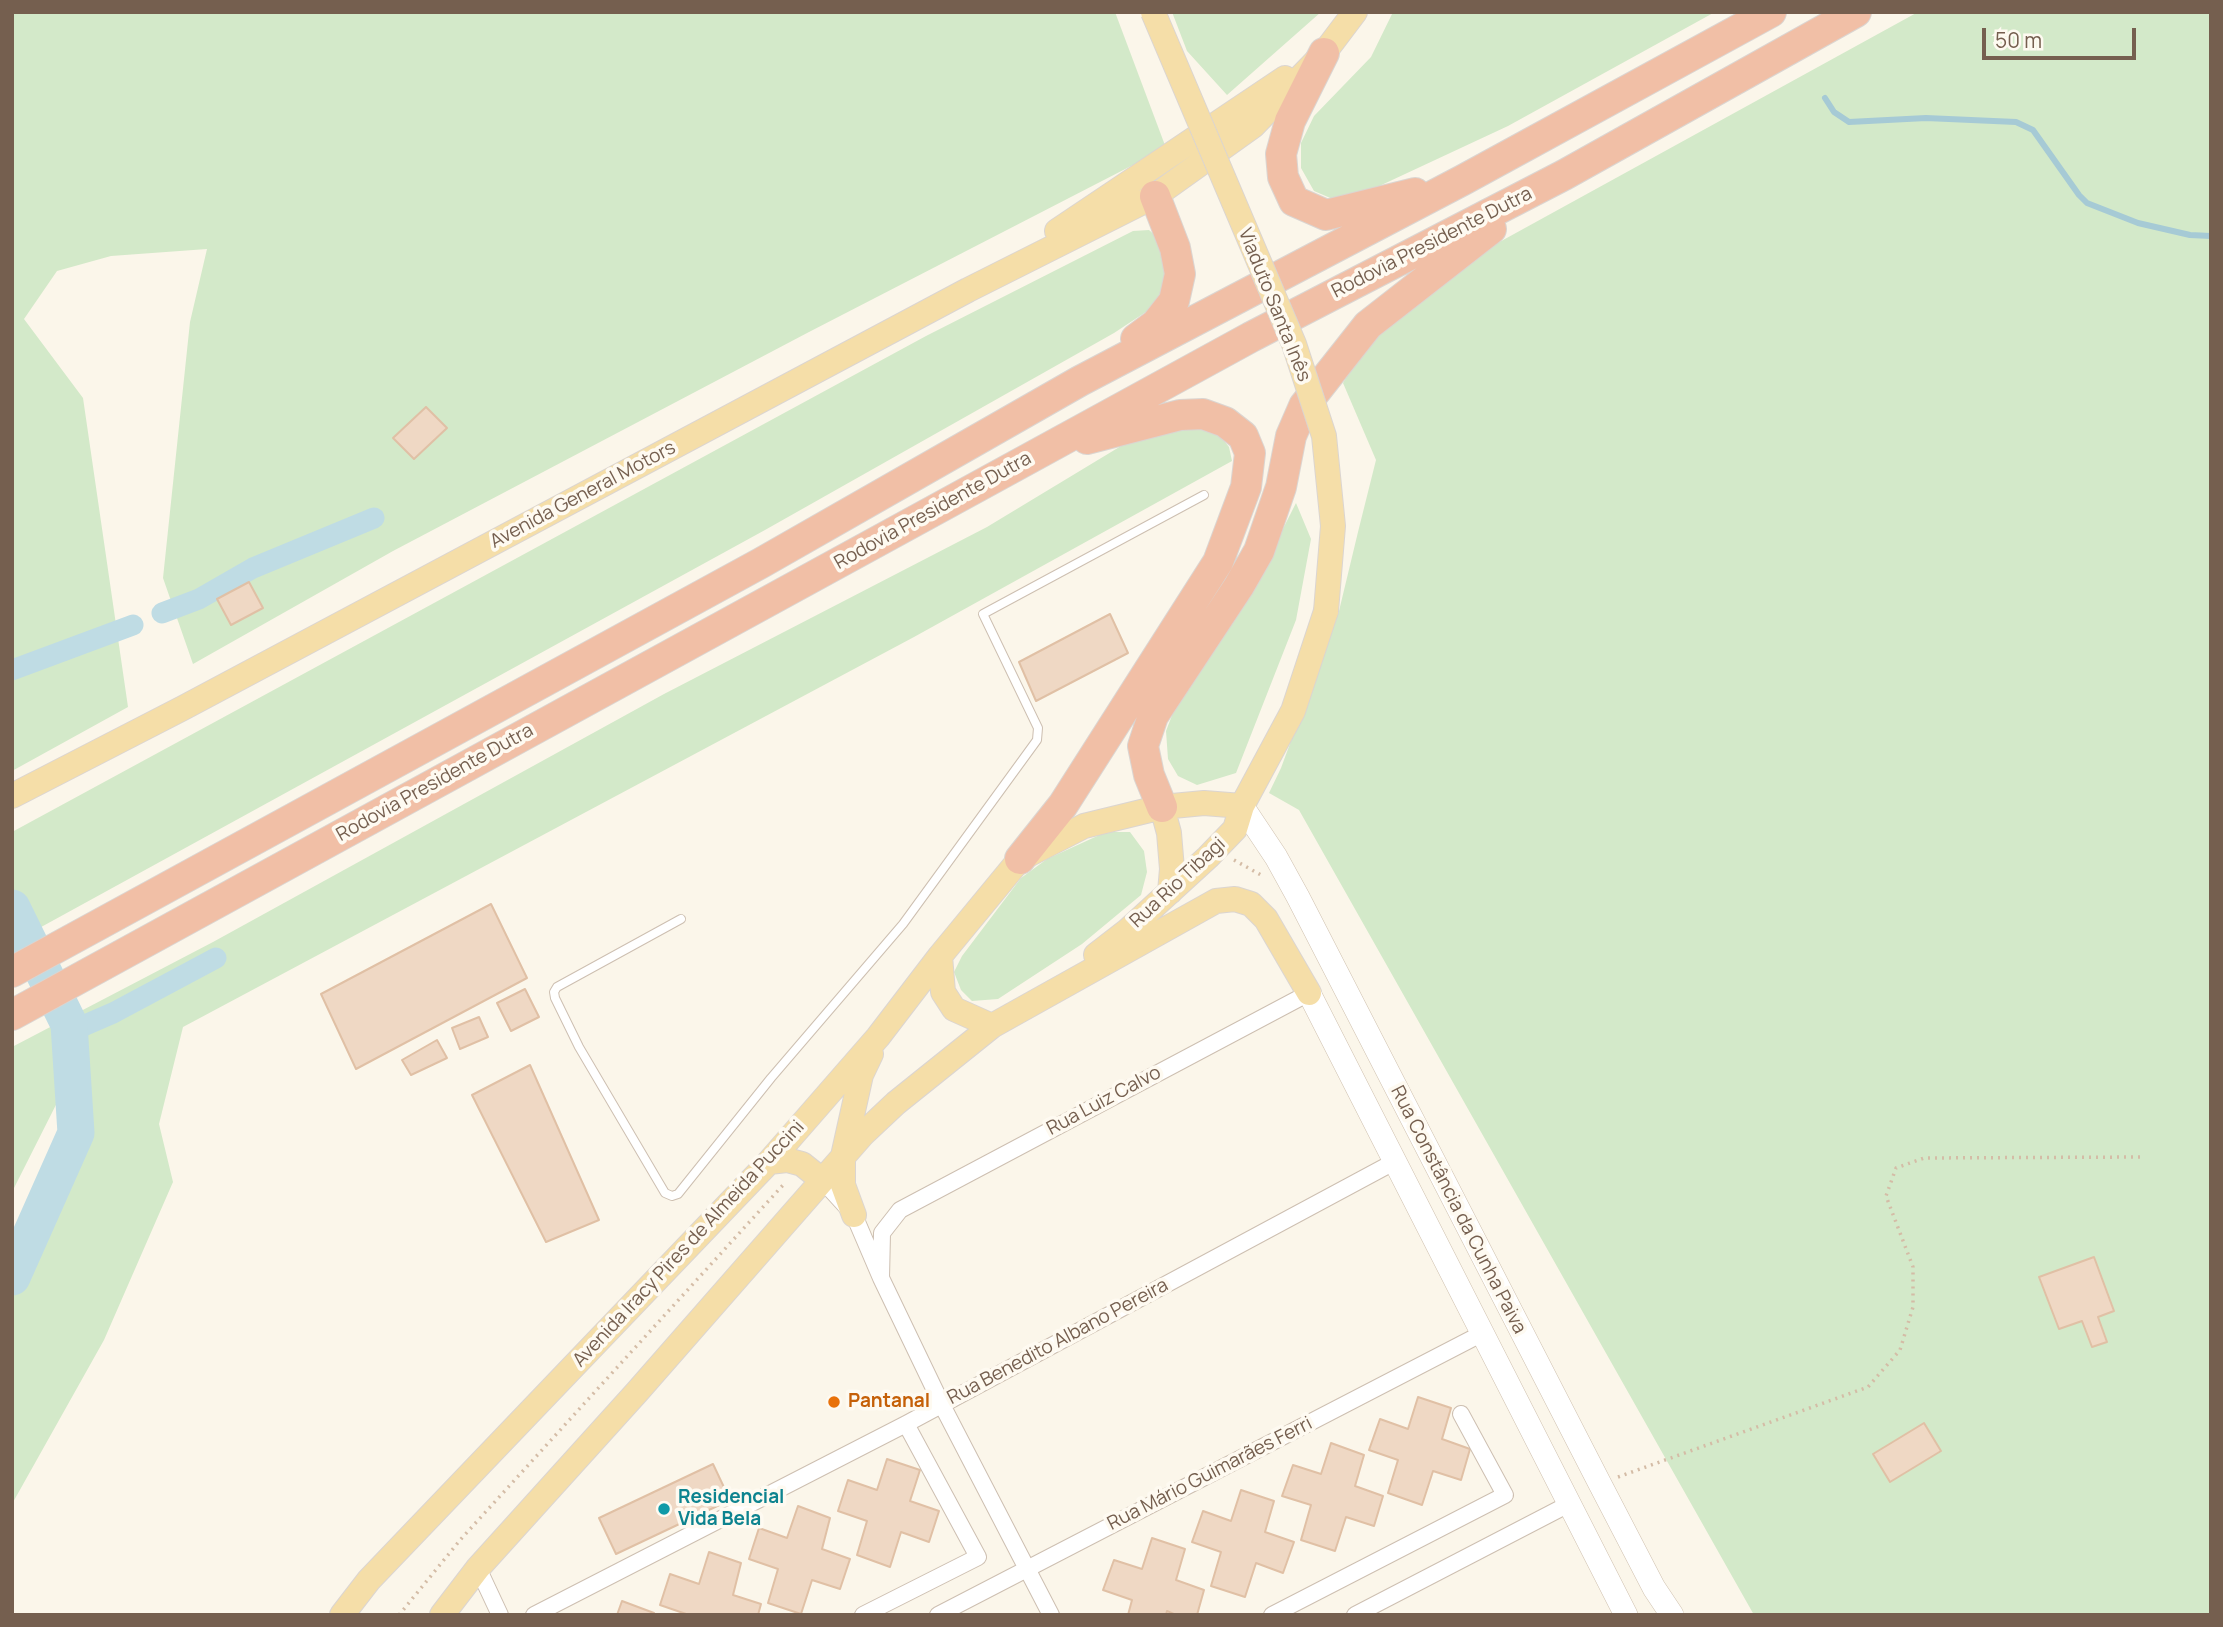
<!DOCTYPE html>
<html>
<head>
<meta charset="utf-8">
<style>
  body { margin:0 }
  #map { position:relative; width:2223px; height:1627px; overflow:hidden; background:#fbf6ea; font-family:Manrope,sans-serif }
  canvas { display:block }
  .frame { position:absolute; inset:0; border:14px solid #755f4f; pointer-events:none }
  .scale { position:absolute; left:1982px; top:28px; width:154px; height:32px; box-sizing:border-box; border:4px solid #755f4f; border-top:0; padding-left:9px; font-size:21px; line-height:24px; white-space:nowrap; color:#755f4f; -webkit-text-stroke:5px #fefaf1; paint-order:stroke }
</style>
</head>
<body>
<div id="map">
<canvas width="2223" height="1627"></canvas>
<div class="frame"></div>
<div class="scale">50 m</div>
</div>
<script>
const g = document.querySelector('canvas').getContext('2d');
g.lineJoin = 'round';
function fillPath(path, color) { g.fillStyle = color; g.fill(path, 'evenodd'); }
const poly = rows => new Path2D(rows.map(r => 'M' + r).join(''));
function trace(path, color, width, dash) { g.strokeStyle = color; g.lineWidth = width; g.lineCap = dash ? 'butt' : 'round'; g.setLineDash(dash || []); g.stroke(path); }
function write(font, color, halo, rows, align = 'center') {
  g.font = font + ' Manrope,sans-serif'; g.lineWidth = 7; g.setLineDash([]); g.textBaseline = 'middle'; g.strokeStyle = halo; g.fillStyle = color; for (const [text, x, y, turn = 0] of rows) {
    g.save(); g.translate(x, y); g.rotate((+turn || 0) * Math.PI / 180); g.textAlign = isNaN(turn) ? turn : align; if (halo) g.strokeText(text, 0, 0); g.fillText(text, 0, 0); g.restore();
  }
}
const green = poly([
  [12,12,1115,12,1166,148,809,332,393,551,193,664,163,578,190,322,207,249,111,256,57,271,24,319,83,398,128,707,12,771],
  [1172,12,1321,12,1227,95,1187,51],
  [1393,12,1715,12,1508,126,1360,195,1335,200,1314,191,1301,168,1301,143,1314,116,1371,57],
  [1918,12,2211,12,2211,1615,1754,1615,1299,810,1269,793,1281,768,1339,611,1358,532,1376,460,1343,383,1355,363,1382,328,1494,245],
  [1149,230,1166,245,1174,270,1161,302,1114,333,765,530,12,943,12,832,926,336,1133,231],
  [1178,424,1217,432,1229,447,1232,461,914,637,183,1027,159,1124,173,1182,104,1340,12,1504,12,1277,76,1133,71,1075,12,1192,12,1047,213,942,664,694,987,527,1126,443],
  [1296,503,1311,539,1296,620,1236,773,1197,785,1178,776,1168,759,1166,731,1176,705,1250,594],
  [1106,832,1130,832,1144,851,1147,872,1141,895,1082,944,998,999,972,1001,961,990,954,972,962,956,1021,878,1047,859]
]);
const stream = poly([
  [1825,98,1834,112,1849,122,1926,118,2016,122,2033,130,2079,195,2087,203,2138,223,2190,235,2211,236]
]);
const canal = poly([
  [162,613,199,599,253,568,374,518],
  [12,670,133,625],
  [69,1032,113,1013,216,958]
]);
const river = poly([
  [12,908,69,1024,76,1133,12,1277]
]);
const building = poly([
  [426,407,447,428,414,459,393,438,426,407],
  [249,582,263,608,231,625,217,599,249,582],
  [1110,614,1128,653,1036,701,1019,662,1110,614],
  [491,904,527,978,356,1069,321,994,491,904],
  [525,989,539,1017,511,1031,497,1003,525,989],
  [479,1017,488,1037,460,1049,452,1028,479,1017],
  [437,1040,447,1058,411,1075,402,1060,437,1040],
  [530,1065,599,1220,546,1242,472,1095,530,1065],
  [2094,1257,2114,1311,2098,1317,2107,1342,2092,1347,2082,1321,2059,1329,2039,1277,2094,1257],
  [1418,1397,1451,1408,1442,1439,1470,1449,1461,1480,1433,1471,1422,1505,1388,1493,1398,1460,1369,1450,1380,1419,1408,1429,1418,1397],
  [1924,1423,1941,1451,1890,1482,1873,1454,1924,1423],
  [1331,1443,1364,1455,1355,1486,1383,1496,1374,1526,1346,1517,1335,1551,1301,1540,1311,1505,1282,1496,1293,1465,1321,1474,1331,1443],
  [887,1459,920,1470,910,1501,939,1511,929,1542,901,1532,890,1567,857,1555,867,1521,838,1511,848,1480,877,1490,887,1459],
  [713,1464,730,1500,616,1554,599,1518,713,1464],
  [1241,1490,1274,1501,1265,1532,1294,1542,1283,1573,1256,1563,1245,1597,1211,1586,1221,1552,1192,1542,1203,1511,1231,1521,1241,1490],
  [798,1506,830,1518,822,1549,850,1559,840,1589,812,1580,801,1614,768,1603,778,1569,749,1559,759,1528,787,1538,798,1506],
  [1152,1538,1185,1549,1176,1580,1204,1590,1197,1615,1176,1615,1167,1611,1166,1615,1128,1615,1132,1600,1103,1590,1114,1560,1142,1569,1152,1538],
  [709,1552,741,1563,733,1595,761,1604,758,1615,689,1615,660,1605,670,1574,699,1584,709,1552],
  [622,1601,654,1613,654,1615,617,1615,622,1601]
]);
const path = poly([
  [1234,860,1261,875],
  [1618,1477,1868,1387,1900,1350,1913,1307,1913,1267,1886,1196,1896,1168,1924,1158,2140,1157],
  [399,1615,461,1539,784,1184]
]);
const lane = poly([
  [681,919,557,987,554,992,555,998,579,1047,665,1193,672,1196,678,1194,771,1078,903,924,1037,740,1038,728,983,614,1204,495]
]);
const street = poly([
  [822,1180,854,1215,881,1278,942,1405,1051,1615],
  [881,1278,882,1233,900,1210,1309,993],
  [478,1568,500,1615],
  [534,1615,906,1424,1394,1162],
  [863,1615,978,1557,906,1424],
  [938,1615,1481,1334],
  [1272,1615,1505,1495,1461,1414],
  [1355,1615,1569,1504]
]);
const secondary = poly([
  [1242,806,1276,857,1298,897,1600,1484,1654,1588,1672,1615],
  [1309,993,1626,1615]
]);
const primary = poly([
  [1057,231,1285,78],
  [12,796,183,708,968,290,1155,196,1253,126,1324,53,1355,12],
  [1162,807,1169,833,1172,869,1170,892],
  [1096,955,1127,931,1208,857,1235,829,1242,806,1293,711,1326,611],
  [940,956,943,992,954,1009,992,1026],
  [769,1162,787,1160,802,1164,822,1180],
  [854,1215,843,1185,843,1156,861,1075,871,1054],
  [342,1615,369,1580,769,1162,878,1037,940,956,1020,859,1084,826,1162,807,1204,803,1242,806],
  [442,1615,478,1568,637,1392,863,1134,896,1103,992,1026,1216,901,1235,899,1251,904,1266,919,1309,993]
]);
const highway = poly([
  [1324,53,1290,121,1281,154,1283,177,1294,201,1326,215,1415,193],
  [1136,339,1156,324,1174,301,1180,274,1175,248,1155,196],
  [1162,807,1149,775,1143,746,1153,716,1239,586,1259,551,1281,487,1291,436,1304,406,1368,325,1491,229],
  [1020,859,1063,805,1218,562,1246,487,1250,453,1243,436,1225,422,1203,414,1180,415,1087,439],
  [12,972,761,563,1080,381,1463,180,1771,12],
  [12,1015,1251,337,1564,175,1856,12]
]);
const primaryBridge = poly([
  [1153,12,1294,344,1324,436,1333,526,1326,611]
]);
const markers = [
  [834,1402,7,"#e8710a"],
  [664,1509,7,"#0f9aa8"]
];
const streetNames = [
  ["Rodovia Presidente Dutra",1432,243,-27],
  ["Viaduto Santa Inês",1274,305,68],
  ["Avenida General Motors",583,495,-28],
  ["Rodovia Presidente Dutra",933,511,-29],
  ["Rodovia Presidente Dutra",435,783,-29],
  ["Rua Rio Tibagi",1178,883,-43],
  ["Rua Luiz Calvo",1104,1101,-28],
  ["Rua Constância da Cunha Paiva",1458,1210,63],
  ["Avenida Iracy Pires de Almeida Puccini",689,1244,-47],
  ["Rua Benedito Albano Pereira",1058,1342,-28],
  ["Rua Mário Guimarães Ferri",1210,1474,-27]
];
const foodNames = [
  ["Pantanal",848,1402]
];
const cultureNames = [
  ["Residencial",678,1498],
  ["Vida Bela",678,1520]
];
fillPath(green, '#d3e9c9');
trace(stream, '#a6cad5', 6);
trace(canal, '#bfdce4', 21);
trace(river, '#bfdce4', 37);
fillPath(building, '#efd8c4');
trace(building, '#e0c0a5', 2);
trace(lane, '#cdbfb1', 10);
trace(street, '#cdbfb1', 18);
trace(secondary, '#cfc0ae', 24);
trace(primary, '#dbd5d1', 26);
trace(highway, '#dbd5d1', 32);
trace(path, '#d4bca6', 3.5, [2, 5]);
trace(lane, '#fff', 8);
trace(street, '#fff', 16);
trace(secondary, '#fff', 23);
trace(primary, '#f5dea8', 24);
trace(highway, '#f1bfa6', 30);
trace(primaryBridge, '#dbd5d1', 26, []);
trace(primaryBridge, '#f5dea8', 24);
for (const [x, y, r, color] of markers) { const dot = new Path2D(); dot.arc(x, y, r, 0, 2 * Math.PI); g.fillStyle = color; g.fill(dot); trace(dot, '#fefaf1', 2.5); }
write('19px', '#755f4f', '#fefaf1', streetNames);
write('bold 19px', '#c56008', '#fefaf1', foodNames, 'left');
write('bold 19px', '#0d838f', '#fefaf1', cultureNames, 'left');
</script>
</body>
</html>
